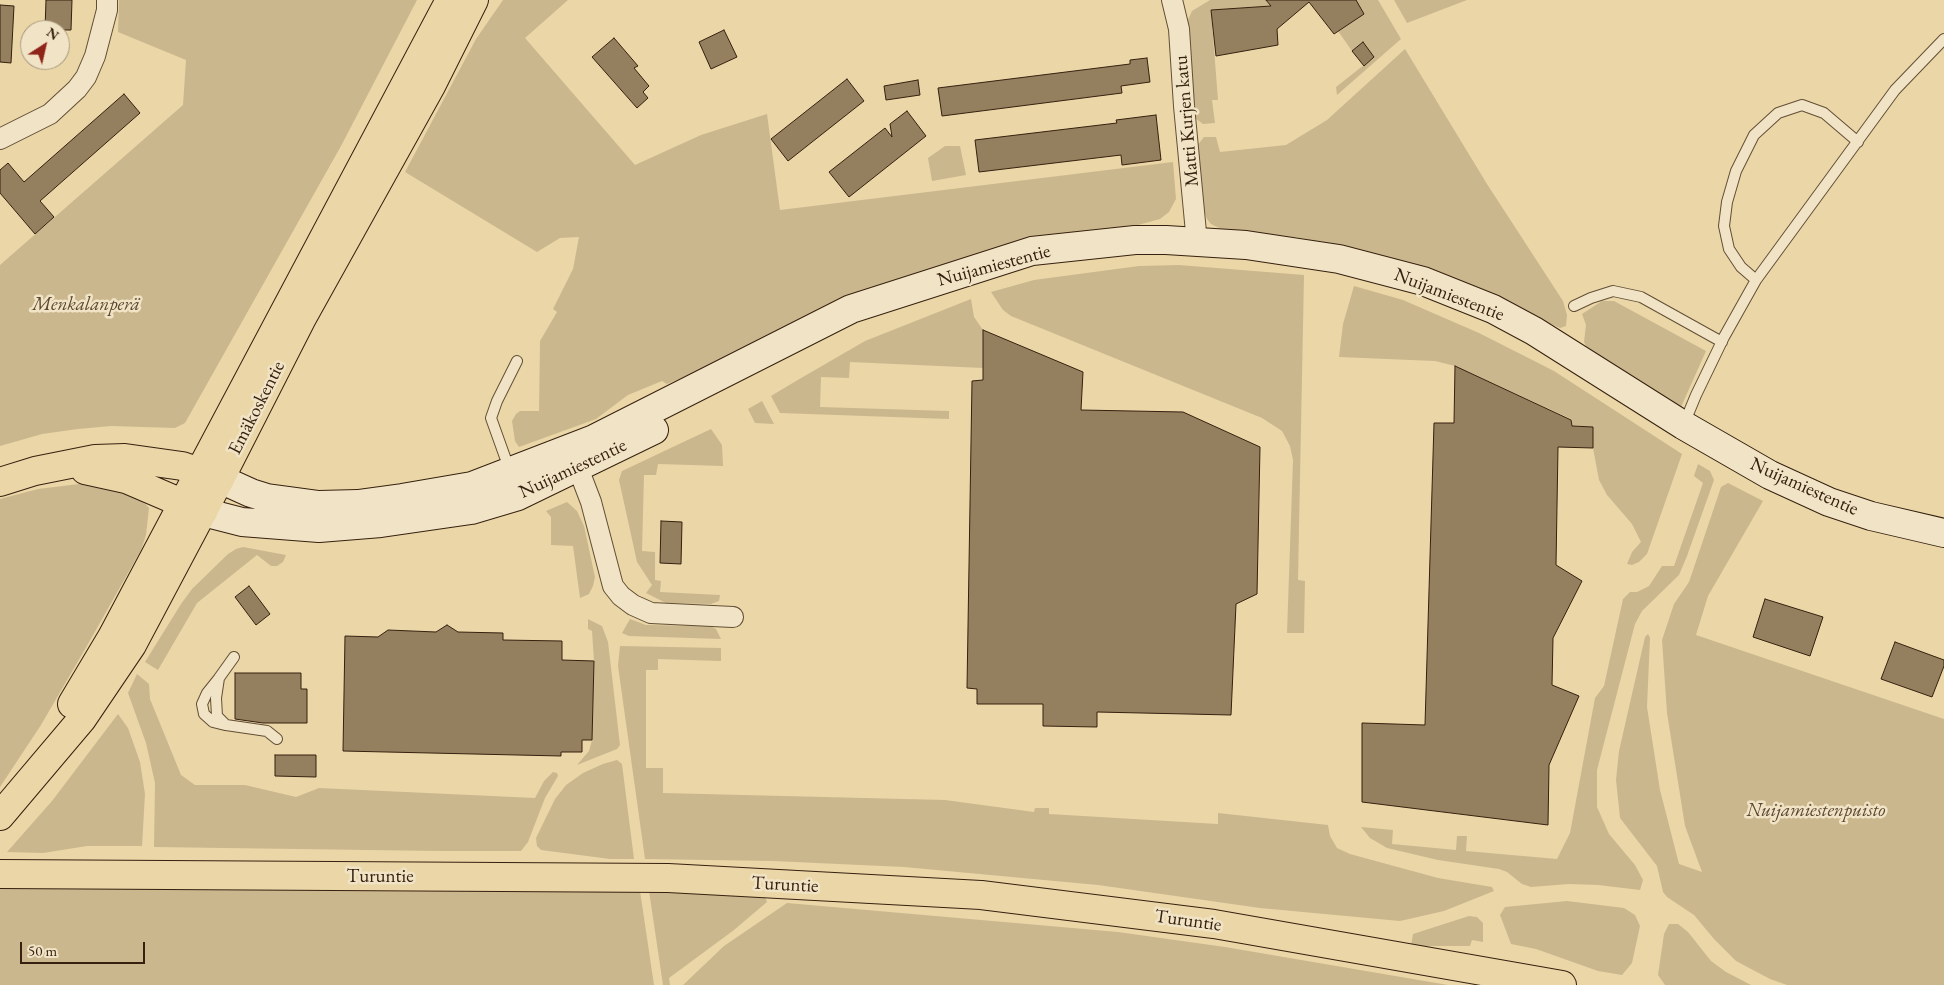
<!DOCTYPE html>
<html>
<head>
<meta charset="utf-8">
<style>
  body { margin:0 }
  #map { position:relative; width:1944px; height:985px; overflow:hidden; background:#ead6a7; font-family:"EB Garamond",serif }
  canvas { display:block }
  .north { position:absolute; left:20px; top:20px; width:50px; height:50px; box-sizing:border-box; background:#f1e4c6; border:1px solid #a6967d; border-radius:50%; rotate:35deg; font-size:14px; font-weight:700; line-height:20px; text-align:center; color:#36200f }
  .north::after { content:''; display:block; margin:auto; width:18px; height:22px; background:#8f2418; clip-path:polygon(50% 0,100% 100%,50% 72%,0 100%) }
  .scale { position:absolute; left:20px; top:942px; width:125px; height:22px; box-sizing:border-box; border:2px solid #36200f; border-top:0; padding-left:6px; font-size:15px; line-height:18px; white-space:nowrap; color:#36200f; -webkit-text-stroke:4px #f1e4c6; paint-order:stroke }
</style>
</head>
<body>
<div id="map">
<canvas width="1944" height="985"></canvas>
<div class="north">N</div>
<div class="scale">50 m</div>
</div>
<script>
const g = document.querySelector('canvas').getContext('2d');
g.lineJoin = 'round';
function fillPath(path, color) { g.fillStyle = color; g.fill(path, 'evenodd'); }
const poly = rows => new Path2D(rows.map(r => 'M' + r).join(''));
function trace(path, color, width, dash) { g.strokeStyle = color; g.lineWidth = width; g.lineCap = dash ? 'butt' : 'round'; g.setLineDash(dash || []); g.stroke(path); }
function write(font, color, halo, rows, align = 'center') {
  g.font = font + ' "EB Garamond",serif'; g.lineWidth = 5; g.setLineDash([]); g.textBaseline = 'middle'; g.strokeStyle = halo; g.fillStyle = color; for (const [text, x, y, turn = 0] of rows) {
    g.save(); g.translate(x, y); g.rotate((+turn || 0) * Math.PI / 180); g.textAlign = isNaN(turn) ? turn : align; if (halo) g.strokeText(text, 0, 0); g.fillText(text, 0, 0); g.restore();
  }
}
const green = poly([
  [119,0,417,0,341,146,185,423,175,428,111,426,78,429,42,434,0,446,0,265,183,105,186,60,118,32],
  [503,0,568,0,525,38,635,165,701,135,767,114,780,210,1173,162,1176,199,1169,212,1160,219,1105,234,743,353,667,384,662,381,628,395,596,419,519,447,515,441,512,421,516,414,520,411,539,411,540,341,557,312,553,309,573,269,579,237,560,238,537,252,405,172,476,39],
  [1210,0,1266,0,1271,6,1211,10,1218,100,1212,100,1215,123,1203,124,1195,118,1187,22,1192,11],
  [1356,0,1378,0,1401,39,1337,95,1336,87,1374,57,1363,43,1352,51,1338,31],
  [1394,0,1467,0,1407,23],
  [1405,49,1487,184,1563,301,1567,315,1566,326,1560,328,1551,324,1477,288,1401,260,1300,238,1221,229,1211,224,1207,219,1202,205,1196,147,1204,137,1216,137,1220,152,1286,145,1327,120],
  [945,146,960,146,966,175,932,181,928,158],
  [1179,265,1304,275,1298,580,1305,581,1304,633,1287,633,1293,460,1290,446,1282,431,1262,418,1011,316,1003,310,991,292,1034,280,1139,266],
  [1354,286,1403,300,1479,333,1554,371,1682,454,1647,554,1639,562,1632,565,1627,564,1632,552,1641,542,1632,524,1607,495,1599,480,1593,448,1592,427,1572,426,1571,419,1455,366,1435,361,1339,357,1343,324],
  [971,299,974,317,983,330,983,368,850,362,849,378,821,377,820,407,949,411,949,419,780,413,771,396,796,381,865,341],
  [1602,301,1614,301,1706,351,1681,407,1674,407,1586,346,1584,342,1586,325,1582,314],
  [762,401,774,424,755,423,748,409],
  [711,429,722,445,723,466,658,464,656,475,644,475,642,551,655,552,655,580,661,581,660,592,720,595,719,601,711,604,666,603,646,593,652,585,637,562,619,480,622,471],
  [1698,464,1710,471,1714,480,1687,556,1679,575,1642,611,1635,624,1597,770,1597,807,1609,834,1635,865,1643,880,1640,890,1598,885,1569,884,1531,887,1522,884,1507,872,1499,869,1438,860,1387,848,1370,838,1361,827,1393,830,1392,844,1456,850,1457,836,1467,836,1466,851,1557,859,1570,833,1595,698,1604,686,1623,599,1630,592,1637,592,1649,586,1662,566,1674,566,1703,483,1694,476],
  [1728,483,1763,501,1708,596,1696,635,1944,719,1944,985,1787,985,1770,979,1736,961,1714,939,1694,915,1667,897,1663,892,1657,866,1620,818,1616,780,1619,751,1645,637,1648,634,1650,638,1647,707,1660,790,1679,864,1702,872,1685,826,1667,713,1662,640,1674,604,1689,582,1721,487],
  [79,484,104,484,139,497,149,508,146,535,141,550,88,644,41,725,0,787,0,499,38,489],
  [567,502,577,511,584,526,595,577,593,586,589,594,580,598,573,546,551,545,551,517,546,511],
  [243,547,286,555,283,562,277,566,271,566,257,555,197,603,158,670,145,662,181,604,192,589,228,554,236,549],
  [588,619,602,626,608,642,620,745,617,749,577,765,589,751,592,740,594,661,592,631,588,629],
  [630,619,646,625,710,626,716,629,721,639,629,636,622,633],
  [620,646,721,648,721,661,658,659,658,670,646,670,646,768,663,768,663,793,945,800,1034,812,1035,808,1049,808,1049,814,1218,824,1218,813,1328,825,1330,836,1337,848,1350,854,1438,878,1492,887,1494,891,1444,911,1400,921,1260,908,1098,885,904,867,773,861,645,859,618,666],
  [137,674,149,684,150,699,181,775,195,785,245,785,296,797,319,788,535,798,544,781,553,772,557,773,558,776,545,798,528,842,521,851,439,851,154,847,155,783,146,743,128,693],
  [118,714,128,728,140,762,145,794,142,846,87,846,43,853,7,852,52,801],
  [617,760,622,764,634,859,610,859,541,850,537,846,536,838,555,799,566,785,583,773,603,764],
  [0,887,640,891,654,985,0,985],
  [649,891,761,894,765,897,767,902,734,930,669,978,670,985,663,985],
  [1567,901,1624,908,1635,915,1640,926,1632,963,1622,975,1598,971,1536,949,1511,944,1500,915,1505,907],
  [787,903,1118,932,1225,947,1448,985,683,985,724,946],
  [1469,916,1477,917,1483,923,1483,942,1472,940,1470,946,1411,946,1413,934],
  [1669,924,1678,924,1688,932,1711,961,1726,972,1751,985,1665,985,1658,975,1664,934]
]);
const building = poly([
  [46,0,72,0,71,30,45,30,46,0],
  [1266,0,1356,0,1364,14,1334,34,1309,2,1277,29,1278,45,1216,56,1211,10,1271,6,1266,0],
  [0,5,14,6,11,63,0,62,0,5],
  [724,30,737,57,711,69,699,42,724,30],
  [614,38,638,66,634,68,649,86,643,92,648,98,637,108,592,57,614,38],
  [1363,42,1374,57,1364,66,1352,51,1363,42],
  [1147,58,1150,82,1121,86,1122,93,942,116,938,88,1130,64,1130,60,1147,58],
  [847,79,864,101,788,161,771,139,847,79],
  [918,80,920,95,886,100,884,86,918,80],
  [124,94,140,113,40,201,54,217,35,234,0,193,0,170,8,163,24,182,124,94],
  [907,111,926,136,849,197,829,172,885,128,892,137,890,124,907,111],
  [1156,115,1161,160,1122,165,1121,155,979,172,975,140,1117,123,1116,120,1156,115],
  [983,330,1083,372,1081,410,1183,412,1260,447,1257,594,1236,604,1231,715,1097,712,1097,727,1043,726,1043,704,977,704,977,689,967,688,972,381,983,380,983,330],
  [1455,366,1571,420,1572,426,1593,427,1593,448,1558,447,1556,565,1582,581,1553,638,1552,685,1579,696,1549,765,1548,825,1362,802,1362,723,1425,725,1434,423,1454,423,1455,366],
  [661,521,682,522,681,564,660,563,661,521],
  [249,586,270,614,256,625,235,597,249,586],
  [1765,599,1823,617,1810,656,1753,637,1765,599],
  [447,625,458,632,503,633,503,640,562,641,562,660,594,661,592,740,582,740,582,752,561,752,561,756,343,751,345,636,378,637,388,630,436,632,447,625],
  [1895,642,1944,660,1944,666,1932,697,1881,679,1895,642],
  [235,673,301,673,301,689,307,689,307,723,263,723,235,719,235,673],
  [275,755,316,755,316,777,275,776,275,755]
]);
const lane = poly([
  [1756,280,1741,267,1729,249,1724,226,1727,202,1736,171,1754,135,1778,113,1802,105,1824,113,1858,142],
  [1574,306,1591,298,1613,291,1641,297,1722,342],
  [1684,424,1696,395,1724,337,1756,280,1895,90,1944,39],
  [510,471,491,418,497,401,517,361],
  [234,657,219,678,216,698,217,716,226,725,267,731,277,739],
  [219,678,207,693,202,704,204,714,213,722,225,725]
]);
const street = poly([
  [1172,0,1179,29,1184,106,1197,243],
  [0,139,50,114,77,89,86,77,95,56,107,10,107,0],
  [573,455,591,502,613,586,621,596,633,605,651,613,733,617]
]);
const secondary = poly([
  [220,479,251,493,267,498,319,505,358,504,402,498,472,486,594,439,851,309,1032,251,1135,240,1166,240,1246,245,1339,259,1423,281,1493,309,1534,331,1683,425,1770,475,1829,502,1871,516,1944,533],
  [203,512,242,522,319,528,381,523,471,510,518,496,654,430]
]);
const primary = poly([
  [72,704,112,637,450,0],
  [0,816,82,719,132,645,220,479,302,318,431,86,474,0]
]);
const highway = poly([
  [85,470,126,479,203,512],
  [0,482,35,471,95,459,125,458,182,466,220,479],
  [0,874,668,878,981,895,1214,924,1562,985]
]);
const streetNames = [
  ["Matti Kurjen katu",1187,121,-95],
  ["Nuijamiestentie",994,266,-15],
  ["Nuijamiestentie",1449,295,21],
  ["Emäkoskentie",257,408,-63],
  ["Nuijamiestentie",573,469,-25],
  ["Nuijamiestentie",1804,487,24],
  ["Turuntie",380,877],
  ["Turuntie",785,885,3],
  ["Turuntie",1188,921,8]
];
const parkNames = [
  ["Menkalanperä",86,305],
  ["Nuijamiestenpuisto",1816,811]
];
fillPath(green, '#cbb78d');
fillPath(building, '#947f5e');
trace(building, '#36200f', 1);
trace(lane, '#634e35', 12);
trace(street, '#634e35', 22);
trace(secondary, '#36200f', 30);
trace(primary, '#36200f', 30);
trace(highway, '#36200f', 30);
trace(lane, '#f1e4c6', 10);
trace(street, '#f1e4c6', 20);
trace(secondary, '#f1e4c6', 28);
trace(primary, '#ead6a7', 28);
trace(highway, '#ead6a7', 28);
write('19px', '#36200f', '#f1e4c6', streetNames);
write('italic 19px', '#5b462e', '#f1e4c6', parkNames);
</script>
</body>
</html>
